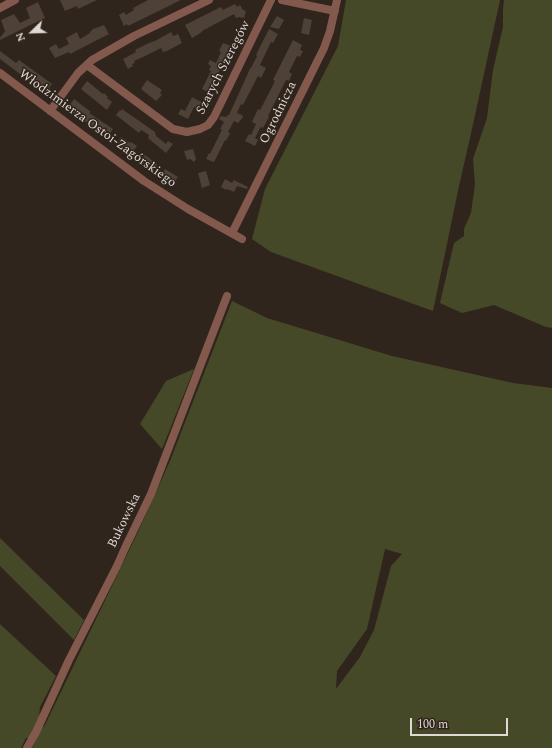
<!DOCTYPE html>
<html>
<head>
<meta charset="utf-8">
<style>
  body { margin:0 }
  #map { position:relative; width:552px; height:748px; overflow:hidden; background:#30251d; font-family:Spectral,serif }
  canvas { display:block }
  .north { position:absolute; left:12px; top:12px; width:40px; height:40px; -webkit-text-stroke:3px #30251d; paint-order:stroke; rotate:247deg; font-size:11px; font-weight:700; line-height:16px; text-align:center; color:#dfd8d3 }
  .north::after { content:''; display:block; margin:auto; width:14px; height:18px; background:#dfd8d3; clip-path:polygon(50% 0,100% 100%,50% 72%,0 100%) }
  .scale { position:absolute; left:410px; top:718px; width:98px; height:18px; box-sizing:border-box; border:2px solid #dfd8d3; border-top:0; padding-left:5px; font-size:12px; line-height:14px; white-space:nowrap; color:#dfd8d3; -webkit-text-stroke:3px #30251d; paint-order:stroke }
</style>
</head>
<body>
<div id="map">
<canvas width="552" height="748"></canvas>
<div class="north">N</div>
<div class="scale">100 m</div>
</div>
<script>
const g = document.querySelector('canvas').getContext('2d');
g.lineJoin = 'round';
function fillPath(path, color) { g.fillStyle = color; g.fill(path, 'evenodd'); }
const poly = rows => new Path2D(rows.map(r => 'M' + r).join(''));
function trace(path, color, width, dash) { g.strokeStyle = color; g.lineWidth = width; g.lineCap = dash ? 'butt' : 'round'; g.setLineDash(dash || []); g.stroke(path); }
function write(font, color, halo, rows, align = 'center') {
  g.font = font + ' Spectral,serif'; g.lineWidth = 3; g.setLineDash([]); g.textBaseline = 'middle'; g.strokeStyle = halo; g.fillStyle = color; for (const [text, x, y, turn = 0] of rows) {
    g.save(); g.translate(x, y); g.rotate((+turn || 0) * Math.PI / 180); g.textAlign = isNaN(turn) ? turn : align; if (halo) g.strokeText(text, 0, 0); g.fillText(text, 0, 0); g.restore();
  }
}
const green = poly([
  [346,0,500,0,472,129,459,186,433,311,271,252,252,239,265,189,338,46],
  [504,0,552,0,552,328,546,327,494,305,462,313,440,303,454,243,464,236,464,229,471,213,475,184,473,159,487,118,493,70,503,27,503,9],
  [232,301,267,318,392,356,513,383,552,388,552,748,32,748,37,738,26,738,21,748,0,748,0,624,56,676,40,707,39,716,41,725,44,727,138,532,170,461],
  [385,549,402,554,391,566,374,630,360,657,336,689,337,671,367,629],
  [194,369,162,449,140,424,166,381],
  [0,538,84,620,74,640,0,566]
]);
const building = poly([
  [60,0,97,0,78,9,77,6,65,11],
  [148,0,181,0,128,26,127,24,124,26,119,15,124,12,126,15,134,10,133,8],
  [38,2,45,18,0,40,0,38,5,31,1,20,14,14,20,23,30,18,26,8],
  [235,4,237,7,240,5,243,10,246,11,244,18,239,17,236,18,234,14,202,31,202,32,192,38,185,25,221,7,223,10],
  [277,16,284,20,279,29,270,27],
  [304,18,312,20,309,35,301,33],
  [104,25,109,34,70,54,69,52,55,58,49,48,56,44,59,49,69,44,66,38,77,32,80,39,90,33,90,32,93,29],
  [269,29,278,34,273,43,271,42,260,65,266,68,261,78,258,76,243,105,241,104,237,113,242,115,243,117,238,123,234,121,228,132,230,133,226,141,225,140,214,162,206,159,209,153,210,154,222,130,220,129,224,122,219,119,221,116,226,117,228,115,229,115,249,71,250,68,251,68,257,56,256,55],
  [171,32,173,36,178,34,182,43,167,51,163,52,161,48,143,57,134,61,135,63,132,64,133,66,128,69,123,59,136,52,135,50,149,43,155,41],
  [293,40,302,45,300,50,303,51,300,57,297,56,289,72,292,74,289,81,286,80,268,116,269,117,263,128,261,127,260,128,255,138,258,140,255,146,245,141,249,134,251,135,256,124,252,122,258,109,260,110,268,95,275,81,273,80],
  [223,43,231,46,232,49,220,69,215,80,216,81,210,93,202,89,211,71,209,70,211,66,208,64,210,60,216,63,221,52,219,51],
  [0,51,16,63,19,60,52,84,49,88,51,89,47,94,33,84,35,83,25,76,24,77,0,59],
  [147,80,162,90,160,93,162,95,156,101,141,89],
  [87,81,103,94,104,93,108,97,107,98,112,102,107,110,81,89],
  [192,97,205,104,202,111,194,107,188,119,178,114,181,109,185,111],
  [74,99,91,112,89,113,113,129,108,136,104,133,102,135,94,129,95,128,67,109],
  [122,109,155,132,156,136,166,144,168,141,173,144,166,153,148,138,149,135,141,130,139,133,116,115,120,110,121,111],
  [121,137,130,143,131,142,137,146,130,156,116,144],
  [193,149,196,159,194,162,190,159,187,160,184,151],
  [145,155,157,164,152,171,142,166,139,162],
  [165,169,178,177,173,184,161,177],
  [206,171,210,185,202,188,198,173],
  [225,179,232,183,234,180,248,187,247,189,237,186,234,192,227,189,226,190,221,187]
]);
const minor = poly([
  [282,0,335,11],
  [0,8,15,0],
  [87,65,173,129,187,132,200,129,208,125,214,117,271,0],
  [0,73,144,181,188,209,242,239],
  [50,111,78,73,92,60,134,36,209,0],
  [232,233,324,48,330,31,337,0],
  [27,748,36,732,69,660,117,566,125,548,151,494,227,296]
]);
const streetNames = [
  ["Szarych Szeregów",224,68,-63],
  ["Ogrodnicza",279,113,-64],
  ["Włodzimierza Ostoi-Zagórskiego",97,129,36],
  ["Bukowska",125,521,-64]
];
fillPath(green, '#464928');
fillPath(building, '#4d4138');
trace(minor, '#83584d', 8);
write('13px', '#dfd8d3', '#30251d', streetNames);
</script>
</body>
</html>
